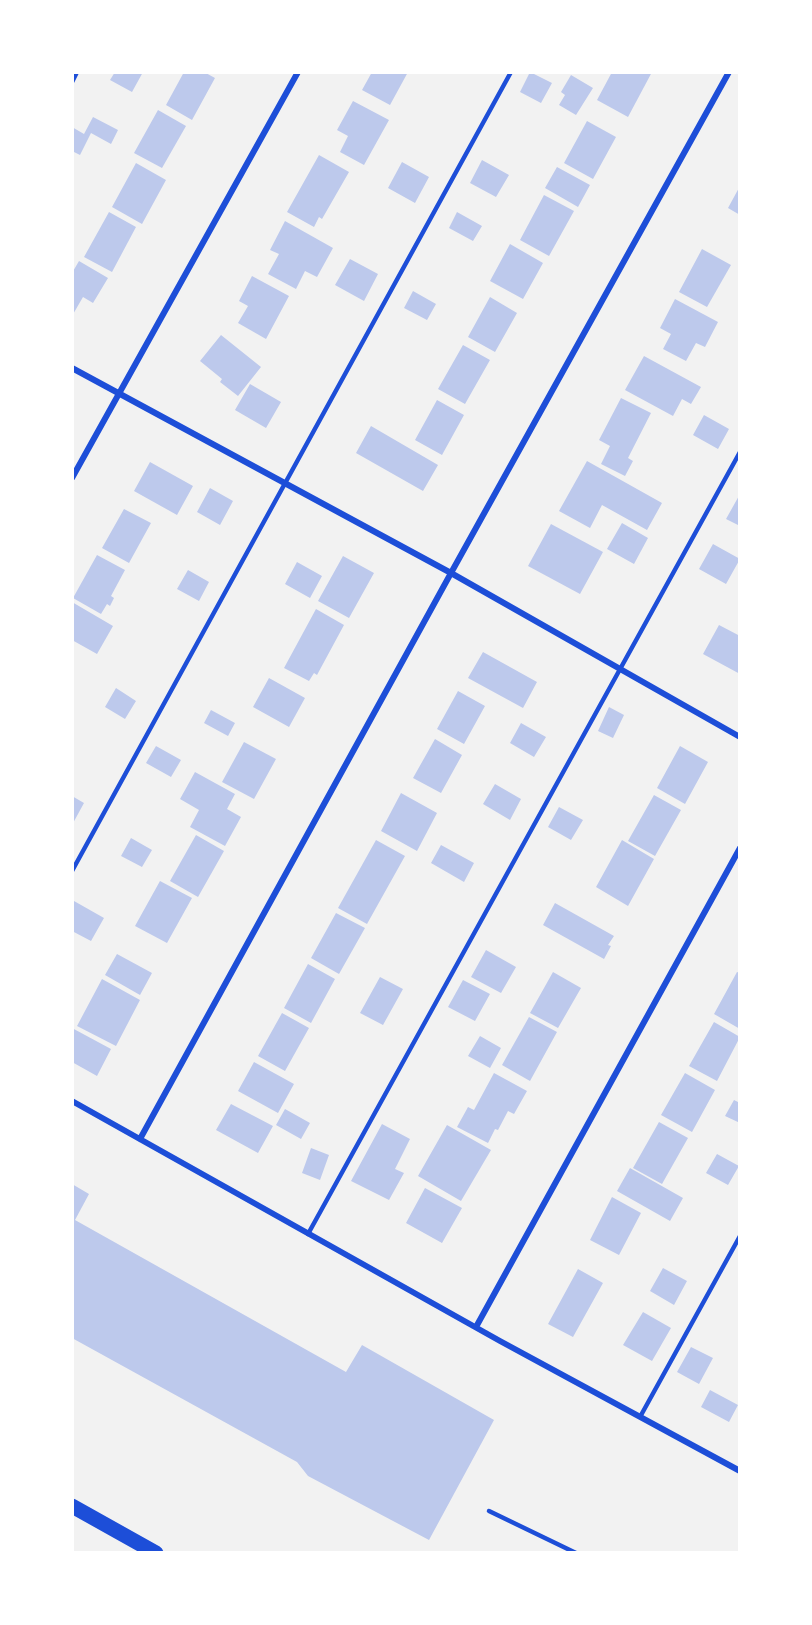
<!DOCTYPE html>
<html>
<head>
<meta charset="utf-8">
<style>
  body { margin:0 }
  #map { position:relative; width:812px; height:1625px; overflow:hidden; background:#f2f2f2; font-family:"Titillium Web",sans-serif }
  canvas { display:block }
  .frame { position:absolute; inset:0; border:74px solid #fff; pointer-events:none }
</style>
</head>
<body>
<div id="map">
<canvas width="812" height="1625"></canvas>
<div class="frame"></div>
</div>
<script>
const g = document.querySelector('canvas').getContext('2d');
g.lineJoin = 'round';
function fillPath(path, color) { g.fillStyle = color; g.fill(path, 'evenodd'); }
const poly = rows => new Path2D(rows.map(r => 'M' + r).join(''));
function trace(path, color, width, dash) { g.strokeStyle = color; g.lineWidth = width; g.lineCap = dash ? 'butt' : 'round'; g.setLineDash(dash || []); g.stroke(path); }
const building = poly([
  [115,72,143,72,132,92,110,80],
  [184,72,204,72,215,78,192,120,166,105],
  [372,72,408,72,390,105,362,90],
  [530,72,552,83,541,103,520,92],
  [612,72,652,72,628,117,597,100],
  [571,75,593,88,576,115,559,105,565,95,561,92],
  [353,101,389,120,364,165,340,152,348,136,337,130],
  [158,110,186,126,162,168,134,153],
  [93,117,118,130,111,144,91,133,80,155,72,151,72,127,84,134],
  [587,121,616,137,593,179,564,163],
  [319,155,349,172,322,219,319,217,314,227,287,212],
  [482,160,509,175,496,197,470,183],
  [402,162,429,177,415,203,388,188],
  [136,163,166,180,142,224,112,207],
  [557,167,590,185,578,207,545,188],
  [740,186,740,215,728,208],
  [544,195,574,211,549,256,520,240],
  [109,212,136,227,112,272,84,257],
  [457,212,482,226,473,241,449,228],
  [285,221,333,248,317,277,305,271,296,289,268,274,279,254,270,250],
  [510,244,543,263,523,299,490,281],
  [702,249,731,265,707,307,679,292],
  [350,259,378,274,364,301,335,285],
  [79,261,108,278,93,303,83,297,72,316,72,273],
  [252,276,289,296,266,339,238,323,248,306,239,301],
  [413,291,436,304,427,320,404,308],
  [490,297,517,313,495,352,468,337],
  [675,299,718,322,705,347,696,343,686,361,663,349,671,334,660,328],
  [221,335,261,367,238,396,220,382,222,379,200,361],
  [463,345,490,360,465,404,438,389],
  [644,356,701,387,691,404,682,399,673,416,625,390],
  [250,384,281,402,266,428,235,410],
  [621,398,651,413,628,458,633,461,625,476,601,464,610,446,599,440],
  [437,400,464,415,442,455,415,440],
  [704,415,729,429,718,449,693,435],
  [371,426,438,465,423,491,356,453],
  [587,461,662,503,647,530,602,505,590,528,559,511],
  [150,462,193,486,177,515,134,491],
  [210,488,233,501,220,525,197,512],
  [740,494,740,526,726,519],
  [124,509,151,523,129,563,102,548],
  [622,523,648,538,634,564,607,549],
  [551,524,603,552,580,594,528,566],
  [713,544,740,559,726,584,699,569],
  [97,555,125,570,111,596,114,598,110,606,107,604,101,614,73,598],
  [343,556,374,573,349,618,318,601],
  [297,562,322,576,310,598,285,584],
  [188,570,209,582,199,601,177,589],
  [72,602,113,626,97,654,72,640],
  [316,609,344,625,317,675,314,673,309,681,284,668],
  [719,625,740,636,740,674,703,654],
  [483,652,537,682,523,708,468,678],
  [269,678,305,698,289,727,253,707],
  [116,688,136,701,125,719,105,707],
  [458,691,485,706,464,744,437,729],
  [609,707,624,715,613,738,598,731],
  [211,710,235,723,228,736,204,723],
  [521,723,546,737,534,757,510,743],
  [435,739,462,755,441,793,413,778],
  [244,742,276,759,254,799,222,782],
  [156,746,181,760,171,777,146,763],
  [680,746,708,762,685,804,657,788],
  [195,772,235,794,227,809,241,817,225,846,190,827,199,810,180,799],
  [495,784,521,799,510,820,483,804],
  [401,793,437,813,417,851,381,831],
  [654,795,681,810,655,856,628,841],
  [72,796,84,803,72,825],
  [559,807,583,820,571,840,548,827],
  [196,835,224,851,198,897,170,881],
  [131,838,152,850,142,867,121,856],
  [376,840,405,856,367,924,338,908],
  [622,840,654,859,628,906,596,887],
  [441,845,474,863,464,882,431,863],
  [160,881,192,898,167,943,135,926],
  [74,901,104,918,91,941,72,931,72,904],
  [555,903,614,936,608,945,611,946,604,959,543,925],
  [336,913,365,928,339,974,311,958],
  [486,950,516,967,501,993,471,977],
  [117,954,152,973,140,995,105,975],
  [308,964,335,979,311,1023,284,1008],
  [553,972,581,988,558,1028,530,1013],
  [737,972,740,973,740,1029,714,1014],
  [380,977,403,989,383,1025,360,1013],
  [102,979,140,1000,116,1046,77,1026],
  [463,980,490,994,475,1021,448,1007],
  [282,1013,309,1028,285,1071,258,1056],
  [529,1017,557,1032,530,1081,502,1065],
  [714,1022,740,1037,717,1081,689,1066],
  [72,1028,111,1049,97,1076,72,1062],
  [480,1036,501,1048,490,1068,468,1056],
  [254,1062,294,1084,278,1113,238,1091],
  [494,1073,527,1091,514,1114,508,1111,498,1130,495,1129,488,1143,457,1127,468,1107,474,1110],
  [685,1073,715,1090,692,1132,661,1115],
  [734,1100,740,1103,740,1123,725,1116],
  [231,1104,273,1126,258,1153,216,1130],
  [285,1109,310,1123,301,1139,276,1125],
  [659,1122,688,1138,662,1184,633,1168],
  [382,1124,410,1139,395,1169,404,1173,389,1200,351,1181],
  [447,1125,491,1150,461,1201,418,1176],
  [311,1148,329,1155,320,1180,302,1173],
  [717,1154,739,1166,728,1185,706,1173],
  [630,1168,683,1198,670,1221,617,1191],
  [72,1184,89,1194,75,1220,346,1372,362,1345,494,1420,429,1540,308,1476,297,1462,72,1338],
  [425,1188,462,1208,442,1243,406,1223],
  [612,1197,641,1213,619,1255,590,1240],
  [663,1268,687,1281,674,1305,650,1291],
  [578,1269,603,1283,573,1337,548,1324],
  [643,1312,671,1328,652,1361,623,1345],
  [691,1347,713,1358,699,1384,677,1372],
  [710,1390,738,1405,729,1422,701,1407]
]);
const service = poly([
  [72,82,77,72],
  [72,871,511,72],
  [308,1234,740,452],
  [640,1417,740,1236],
  [489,1511,576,1553]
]);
const minor = poly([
  [72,368,451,573,740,737],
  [72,478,298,72],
  [72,1101,500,1341,740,1471],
  [140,1139,451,573,729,72],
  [476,1327,740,848]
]);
const primary = poly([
  [72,1506,156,1553]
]);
fillPath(building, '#bdc9ec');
trace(service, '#1d4ed8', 4.5);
trace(minor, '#1d4ed8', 6);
trace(primary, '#1d4ed8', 15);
</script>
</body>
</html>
